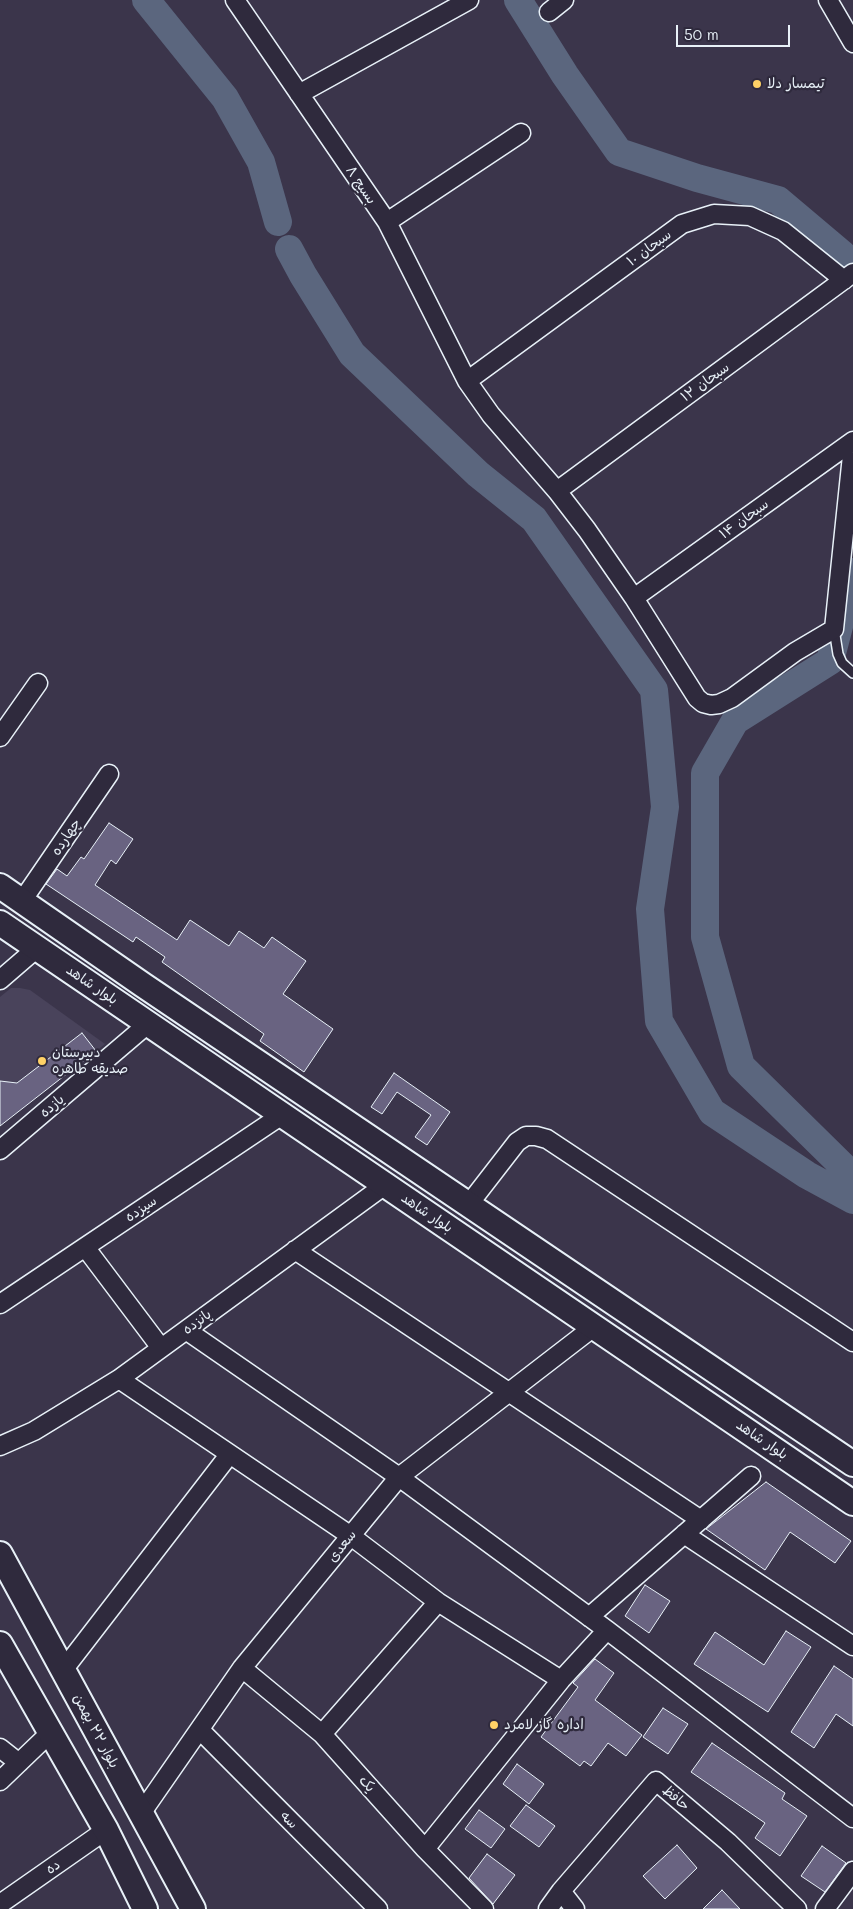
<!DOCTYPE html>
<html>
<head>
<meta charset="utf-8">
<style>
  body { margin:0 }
  #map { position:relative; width:853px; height:1909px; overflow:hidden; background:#3b354b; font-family:Mali,sans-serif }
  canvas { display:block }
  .scale { position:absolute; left:676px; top:25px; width:114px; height:22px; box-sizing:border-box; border:2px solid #e8f1f8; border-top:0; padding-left:6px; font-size:15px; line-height:18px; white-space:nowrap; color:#e8f1f8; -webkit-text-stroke:4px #2f2a3d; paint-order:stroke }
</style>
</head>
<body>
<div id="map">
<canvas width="853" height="1909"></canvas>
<div class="scale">50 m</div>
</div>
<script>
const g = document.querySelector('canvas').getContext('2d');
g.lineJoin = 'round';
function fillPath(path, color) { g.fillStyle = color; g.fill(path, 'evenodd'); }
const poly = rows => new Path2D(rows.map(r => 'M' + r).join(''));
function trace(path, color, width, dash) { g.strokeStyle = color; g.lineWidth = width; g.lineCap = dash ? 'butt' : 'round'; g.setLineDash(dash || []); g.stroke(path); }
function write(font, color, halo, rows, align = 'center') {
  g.font = font + ' Mali,"Playpen Sans Arabic",sans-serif'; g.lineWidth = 4.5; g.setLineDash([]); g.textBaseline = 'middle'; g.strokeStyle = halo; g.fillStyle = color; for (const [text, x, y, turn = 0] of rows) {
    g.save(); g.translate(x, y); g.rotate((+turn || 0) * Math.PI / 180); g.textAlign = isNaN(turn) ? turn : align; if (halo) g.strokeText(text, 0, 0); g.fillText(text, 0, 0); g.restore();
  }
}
const built = poly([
  [11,988,20,988,30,990,105,1044,0,1126,0,997]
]);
const river = poly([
  [146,0,225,98,261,162,278,222],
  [518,0,565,75,619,152,697,178,778,200,842,254],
  [289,249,303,275,352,354,478,474,534,519,654,690,665,807,650,909,659,1021,712,1112,807,1175,853,1200],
  [853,572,830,661,735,721,705,773,705,937,741,1066,853,1176]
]);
const building = poly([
  [109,823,133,839,116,864,111,860,95,885,177,940,190,920,229,946,239,931,264,948,272,937,306,961,283,994,333,1029,304,1072,260,1041,264,1034,162,962,165,957,136,937,133,942,46,884,57,869,67,876,81,857,84,859,109,823],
  [82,1033,96,1051,0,1126,0,1081,17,1083,82,1033],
  [394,1073,450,1112,427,1145,415,1137,431,1115,397,1092,382,1114,371,1107,394,1073],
  [766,1482,851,1541,835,1563,790,1532,765,1570,706,1529,766,1482],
  [645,1585,670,1601,649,1633,625,1616,645,1585],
  [786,1631,811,1647,768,1712,694,1664,715,1632,764,1665,786,1631],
  [595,1659,614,1673,595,1700,642,1735,626,1756,608,1743,591,1766,584,1761,580,1766,541,1737,578,1687,573,1683,595,1659],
  [834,1666,853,1679,853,1726,836,1714,814,1748,791,1732,834,1666],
  [663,1708,688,1724,668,1754,643,1737,663,1708],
  [712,1743,785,1793,782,1799,807,1816,780,1856,755,1838,765,1823,691,1772,712,1743],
  [517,1764,544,1784,529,1804,503,1784,517,1764],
  [526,1805,555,1826,539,1847,510,1826,526,1805],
  [479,1810,505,1829,491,1848,465,1829,479,1810],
  [677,1845,697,1868,665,1899,643,1876,677,1845],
  [822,1846,846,1863,825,1892,801,1876,822,1846],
  [487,1854,515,1875,493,1904,469,1878,487,1854],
  [722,1890,740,1909,703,1909,722,1890]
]);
const service = poly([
  [834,629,838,654,842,663,853,673]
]);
const minor = poly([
  [235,0,387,222,467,381,491,415,557,491,587,530,634,598,697,698,703,703,711,705,719,704,732,698,795,652,834,629,853,446],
  [828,0,853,43],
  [549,12,564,0],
  [299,94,469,0],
  [387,222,521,133],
  [467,381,682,224,714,214,750,216,783,231,844,280],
  [557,491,853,273],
  [634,598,853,441],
  [0,737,38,683],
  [22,901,109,774],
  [0,980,37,948],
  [0,1150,149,1023],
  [469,1204,517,1142,526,1136,536,1136,547,1139,853,1342],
  [85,1247,161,1348],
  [295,1250,701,1520],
  [0,1304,282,1115],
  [186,1330,399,1477,607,1630,853,1818],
  [119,1379,351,1536,438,1602,561,1680],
  [0,1446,34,1431,119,1379,385,1185],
  [684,1534,853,1646],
  [589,1617,751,1476],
  [242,1668,322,1734,425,1849,484,1909],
  [64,1669,229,1455],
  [200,1730,378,1909],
  [322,1734,438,1602],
  [0,1748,19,1763],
  [0,1781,50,1733],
  [140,1815,242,1668,399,1477,595,1326],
  [425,1849,561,1680,607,1630],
  [561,1891,575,1909],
  [0,1904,106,1830],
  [548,1909,561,1891,656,1781,728,1842,797,1909],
  [825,1909,853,1871]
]);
const secondary = poly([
  [0,886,143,985,853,1464],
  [0,923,853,1503],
  [0,1554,193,1909],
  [0,1644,106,1830,145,1909]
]);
const markers = [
  [757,84,5,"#ffd166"],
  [42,1061,5,"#ffd166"],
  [494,1725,5,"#ffd166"]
];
const poiNames = [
  ["تیمسار دلا",767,84],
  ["دبیرستان",52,1053],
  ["صدیقه طاهره",52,1069],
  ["اداره گاز لامرد",504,1725]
];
const streetNames = [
  ["بسیج ۸",361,185,56],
  ["سبحان ۱۰",649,248,-36],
  ["سبحان ۱۲",705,382,-36],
  ["سبحان ۱۴",744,519,-36],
  ["چهارده",66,837,-56],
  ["بلوار شاهد",92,985,34],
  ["یازده",52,1106,-40],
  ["سیزده",141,1209,-34],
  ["بلوار شاهد",427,1213,34],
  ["پانزده",197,1322,-36],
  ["بلوار شاهد",762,1440,34],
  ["سعدی",342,1546,-51],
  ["بلوار ۲۲ بهمن",96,1731,62],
  ["یک",367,1784,48],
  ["حافظ",676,1798,41],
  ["سه",289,1820,45],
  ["ده",53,1867,-35]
];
fillPath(built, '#49435b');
trace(river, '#5b667e', 28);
fillPath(building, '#696381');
trace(building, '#e8f1f8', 1);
trace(service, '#e8f1f8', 12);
trace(minor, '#e8f1f8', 21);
trace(secondary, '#e8f1f8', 28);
trace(service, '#2f2a3d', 9);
trace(minor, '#2f2a3d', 18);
trace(secondary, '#2f2a3d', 24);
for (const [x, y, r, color] of markers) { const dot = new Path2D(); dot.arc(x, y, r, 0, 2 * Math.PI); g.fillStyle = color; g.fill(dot); trace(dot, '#2f2a3d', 2); }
write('14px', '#e8f1f8', '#2f2a3d', poiNames, 'left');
write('14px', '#e8f1f8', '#2f2a3d', streetNames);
</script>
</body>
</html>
